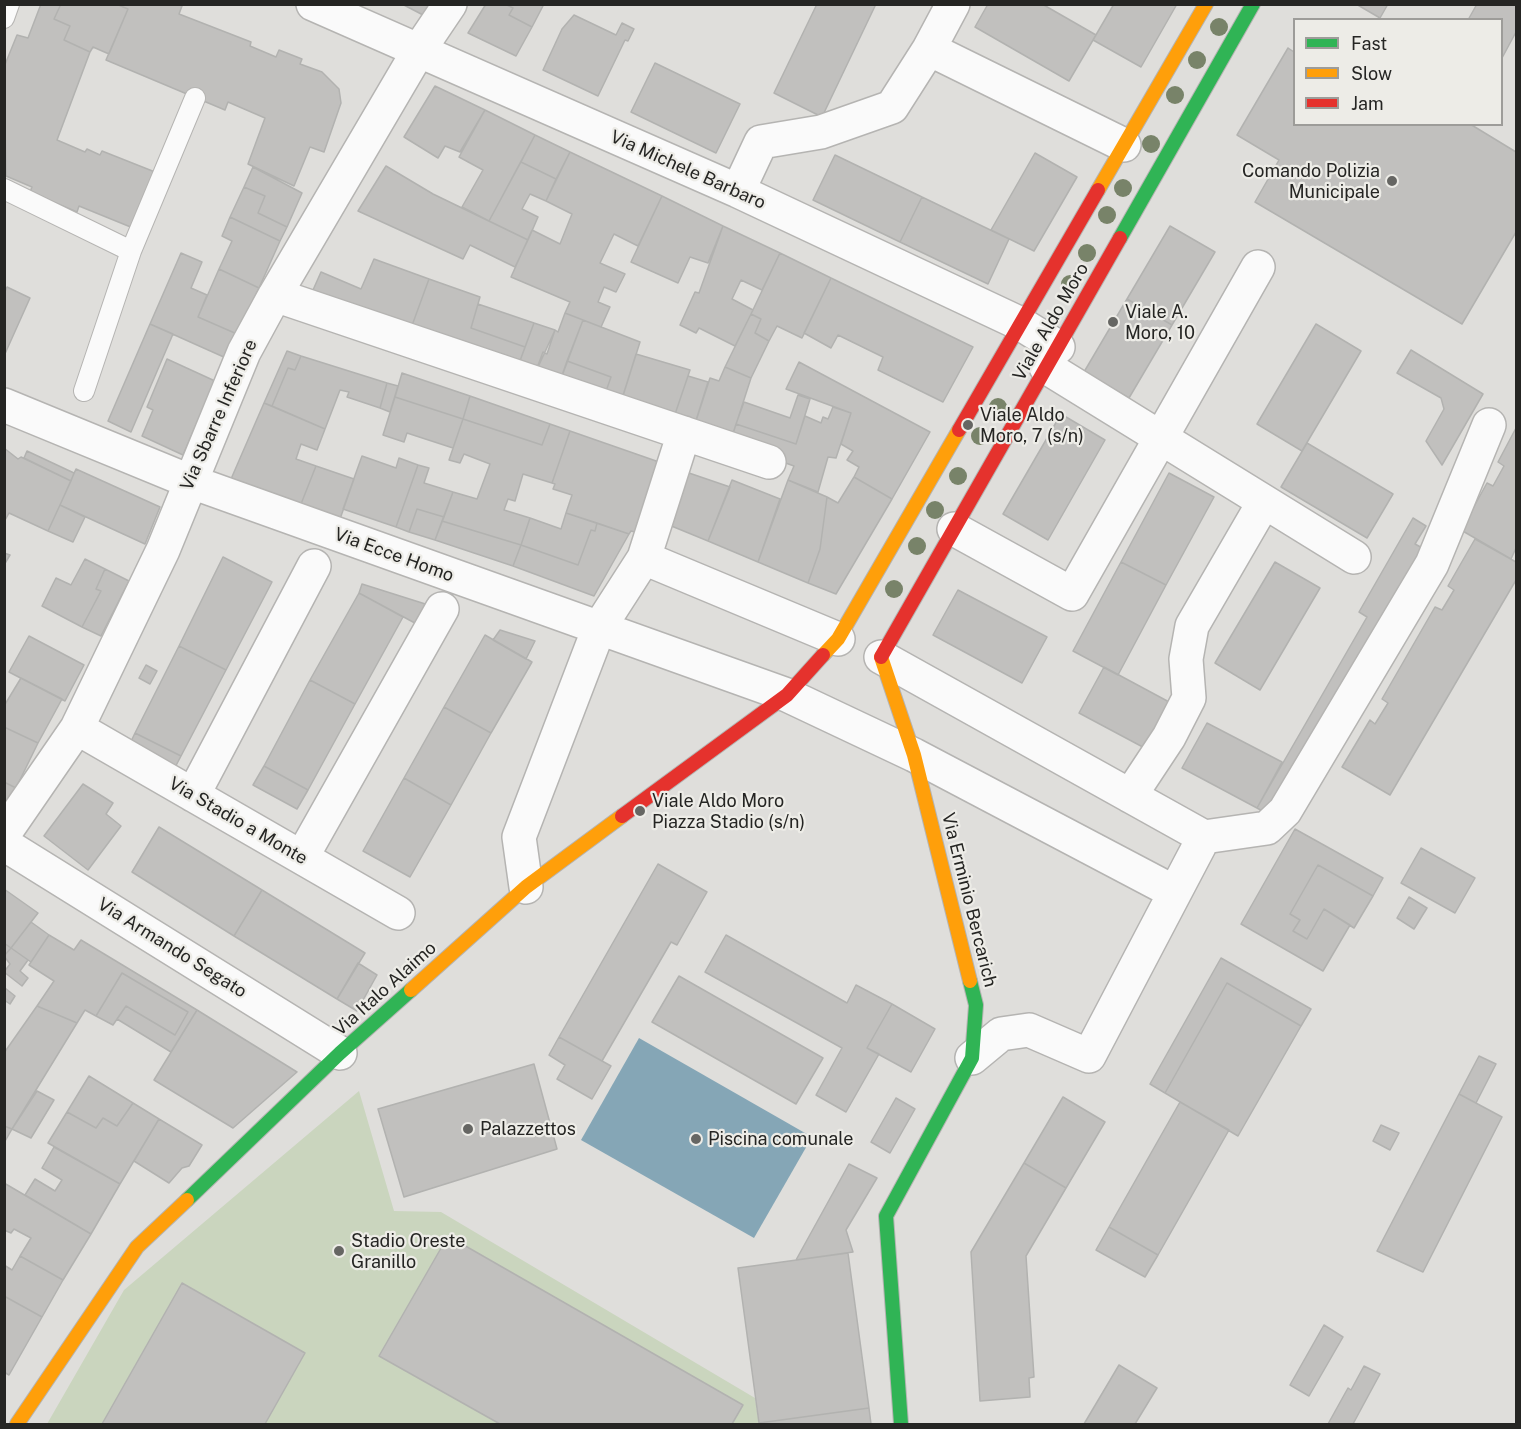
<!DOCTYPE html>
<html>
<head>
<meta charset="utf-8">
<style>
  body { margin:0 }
  #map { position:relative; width:1521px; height:1429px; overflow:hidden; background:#dfdedb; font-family:"Public Sans",sans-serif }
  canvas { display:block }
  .frame { position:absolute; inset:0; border:6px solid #252523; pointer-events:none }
  .legend { position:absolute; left:1293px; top:18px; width:210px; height:108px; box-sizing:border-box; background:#edece7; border:2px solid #9d9c99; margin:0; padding:8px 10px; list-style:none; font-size:18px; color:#252523 }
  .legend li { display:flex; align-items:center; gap:12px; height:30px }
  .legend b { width:30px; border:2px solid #9d9c99 }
</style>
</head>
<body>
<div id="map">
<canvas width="1521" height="1429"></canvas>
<div class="frame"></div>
<ul class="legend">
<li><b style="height:8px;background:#30b455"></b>Fast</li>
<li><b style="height:8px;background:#ff9f0a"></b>Slow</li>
<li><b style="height:8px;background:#e5322d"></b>Jam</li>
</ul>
</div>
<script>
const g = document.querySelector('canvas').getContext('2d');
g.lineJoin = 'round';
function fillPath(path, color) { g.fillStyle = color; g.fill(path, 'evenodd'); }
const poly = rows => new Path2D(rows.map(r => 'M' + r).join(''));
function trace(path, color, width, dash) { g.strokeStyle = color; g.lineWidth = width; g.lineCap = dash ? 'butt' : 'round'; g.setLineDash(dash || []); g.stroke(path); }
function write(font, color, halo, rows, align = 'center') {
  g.font = font + ' "Public Sans",sans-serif'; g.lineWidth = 4.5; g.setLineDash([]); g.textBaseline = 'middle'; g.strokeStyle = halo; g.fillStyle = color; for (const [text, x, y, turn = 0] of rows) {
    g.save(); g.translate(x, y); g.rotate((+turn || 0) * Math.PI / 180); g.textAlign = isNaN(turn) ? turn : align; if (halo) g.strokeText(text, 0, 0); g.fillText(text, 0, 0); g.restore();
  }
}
const green = poly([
  [359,1091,394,1211,441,1212,755,1398,759,1424,47,1424,124,1290]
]);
const water = poly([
  [639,1038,812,1137,754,1238,581,1140]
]);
const building = poly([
  [41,4,61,4,54,19,70,26,64,40,90,52,57,140,85,152,87,149,100,155,102,151,160,174,138,230,79,206,77,212,30,192,32,187,6,176,4,67,17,35,28,38,41,4],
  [61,4,116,4,128,9,109,54,93,47,90,52,64,40,70,26,54,19,61,4],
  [116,4,178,4,182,6,179,14,251,42,250,46,276,57,279,50,302,59,300,64,322,72,339,89,341,103,324,152,310,147,294,186,248,164,265,118,228,102,225,110,106,60,128,9,116,4],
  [402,4,430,4,423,15,402,4],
  [486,4,505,4,513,8,509,15,532,27,516,56,468,33,486,4],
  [505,4,544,4,532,27,509,15,513,8,505,4],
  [817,4,876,4,822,117,774,93,817,4],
  [988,4,1042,4,1096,35,1069,81,975,27,988,4],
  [1114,4,1177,4,1141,67,1093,40,1114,4],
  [1356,4,1388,4,1380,18,1356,4],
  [1477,4,1516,4,1516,32,1502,58,1502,20,1468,20,1477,4],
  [574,15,616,35,622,23,634,29,628,41,625,40,598,96,543,70,562,29,574,15],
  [1288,48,1294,52,1294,124,1470,124,1516,152,1516,232,1462,324,1255,202,1279,160,1237,135,1288,48],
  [655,63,740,104,716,153,631,112,655,63],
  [435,86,485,110,460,152,445,146,438,158,404,137,435,86],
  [485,110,535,135,489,221,462,207,483,170,459,157,485,110],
  [535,135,570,152,556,179,521,162,535,135],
  [570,152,662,196,638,246,614,234,600,263,625,274,616,292,604,287,598,302,610,307,601,327,565,313,570,302,511,277,532,230,560,244,572,214,546,201,570,152],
  [1035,153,1077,177,1034,251,991,230,1035,153],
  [835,155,922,197,900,242,813,200,835,155],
  [521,162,556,179,546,201,530,194,522,209,538,217,528,240,489,221,521,162],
  [386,166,433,194,528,240,515,267,470,245,463,259,358,211,386,166],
  [253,167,302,193,287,227,258,213,265,196,244,187,253,167],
  [244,187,265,196,258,213,287,227,280,241,230,217,244,187],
  [662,196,723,226,708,263,690,257,678,283,631,262,662,196],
  [922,197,1009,239,988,284,900,242,922,197],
  [230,217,280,241,259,288,219,269,232,241,222,236,230,217],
  [723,226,780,253,762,290,741,280,732,299,753,310,735,346,699,328,696,333,680,325,695,292,699,293,723,226],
  [1170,226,1215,252,1172,325,1127,299,1170,226],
  [181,253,202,262,191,288,207,295,198,317,237,334,226,358,150,324,181,253],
  [780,253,831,278,802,338,777,326,769,341,755,333,761,319,751,314,780,253],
  [374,259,429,279,410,331,309,299,321,272,361,289,374,259],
  [219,269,259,288,237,334,198,317,219,269],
  [831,278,973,347,943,402,878,370,883,357,838,335,831,348,804,333,831,278],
  [429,279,480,297,471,328,525,347,517,369,410,331,429,279],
  [7,287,30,298,4,356,4,294,7,287],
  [1127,299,1172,325,1129,398,1084,372,1127,299],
  [478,304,534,323,525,347,471,328,478,304],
  [565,313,583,320,559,384,534,376,543,352,547,354,555,330,558,332,565,313],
  [751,314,761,319,755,333,769,341,751,378,725,367,751,314],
  [583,320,640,342,622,399,605,394,611,377,567,361,583,320],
  [534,323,555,330,534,376,517,369,534,323],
  [150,324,173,334,131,432,108,421,150,324],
  [1316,324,1361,351,1302,451,1257,424,1316,324],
  [1411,350,1483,394,1442,465,1426,441,1444,409,1441,398,1397,373,1411,350],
  [287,351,301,356,295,370,288,368,272,406,264,403,287,351],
  [636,354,690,370,672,423,620,405,636,354],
  [301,356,387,383,380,408,347,397,349,392,340,390,325,429,272,406,288,368,295,370,301,356],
  [167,359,215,381,183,455,142,436,153,410,147,407,167,359],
  [567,361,611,377,605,394,559,384,567,361],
  [799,362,930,432,892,499,854,477,859,467,847,460,853,451,841,444,851,413,786,389,799,362],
  [725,367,751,378,730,443,693,430,710,378,719,381,725,367],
  [402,373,470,396,463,419,395,397,402,373],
  [688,376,708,382,693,430,672,423,688,376],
  [387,383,398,386,390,412,380,408,387,383],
  [798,395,810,399,796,444,736,424,744,402,790,418,798,395],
  [470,396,550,424,542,445,463,419,470,396],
  [395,397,463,419,453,448,407,433,404,442,383,435,395,397],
  [264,403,325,429,317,450,301,444,296,459,316,466,301,504,231,479,264,403],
  [833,407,851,413,836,458,828,457,818,492,788,480,794,466,730,443,736,424,796,444,805,416,821,423,823,417,828,419,833,407],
  [1061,414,1105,440,1048,540,1003,514,1061,414],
  [463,419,542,445,550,424,570,431,552,483,523,474,515,501,508,499,504,510,530,518,521,545,442,521,453,492,477,499,490,464,464,454,460,463,449,460,463,419],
  [1516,428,1516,548,1511,559,1461,530,1487,483,1493,486,1504,466,1498,462,1516,428],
  [570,431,659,462,635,532,631,531,629,534,566,513,572,495,553,489,555,484,552,483,570,431],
  [1307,443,1393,494,1367,538,1281,487,1307,443],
  [4,448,18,459,21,457,71,481,48,531,9,513,4,522,4,448],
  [27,451,74,473,71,481,24,458,27,451],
  [362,456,396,468,399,458,418,465,396,527,343,509,362,456],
  [418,465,429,468,424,483,453,492,444,517,417,509,409,532,396,527,418,465],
  [316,466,354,479,340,519,301,504,316,466],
  [76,469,160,507,145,544,60,505,76,469],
  [689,473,730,487,708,541,669,525,689,473],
  [1169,473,1214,497,1166,585,1121,562,1169,473],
  [854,477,892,499,836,594,808,583,820,549,827,497,838,503,854,477],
  [732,480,780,499,758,562,708,541,732,480],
  [788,480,827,497,820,549,808,583,758,562,788,480],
  [60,505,85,517,73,542,48,531,60,505],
  [417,509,444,517,435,540,409,532,417,509],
  [566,513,597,523,595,531,591,530,578,565,521,545,530,518,561,529,566,513],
  [1413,518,1426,526,1415,544,1426,550,1271,816,1257,808,1367,617,1359,612,1413,518],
  [442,521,521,545,513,566,435,540,442,521],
  [597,523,629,534,594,596,513,566,521,545,578,565,591,530,595,531,597,523],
  [1475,539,1516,562,1516,580,1390,795,1342,767,1370,720,1375,724,1388,703,1382,699,1435,607,1442,610,1454,590,1448,586,1475,539],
  [4,553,10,555,4,565,4,553],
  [223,557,272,582,226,670,179,646,223,557],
  [85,559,105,569,96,589,101,591,82,627,42,606,56,578,71,585,85,559],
  [1121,562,1166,585,1118,675,1073,651,1121,562],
  [1275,562,1320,588,1260,690,1215,663,1275,562],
  [105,569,129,581,101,636,82,627,101,591,96,589,105,569],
  [362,584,438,608,426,629,359,593,362,584],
  [958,590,1047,637,1022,683,933,635,958,590],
  [359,593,403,617,355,704,310,680,359,593],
  [500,630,535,641,526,659,493,640,500,630],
  [485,635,532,662,491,733,444,707,485,635],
  [29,636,84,665,65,701,9,672,29,636],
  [179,646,226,670,181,756,135,733,179,646],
  [146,665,157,671,150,684,139,678,146,665],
  [1104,667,1171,703,1154,753,1079,713,1104,667],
  [21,678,62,699,38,743,4,727,4,706,21,678],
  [310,680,355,704,308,790,264,766,310,680],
  [444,707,491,733,451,805,404,778,444,707],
  [1207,723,1282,762,1257,808,1182,768,1207,723],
  [4,727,38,743,16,788,4,782,4,727],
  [135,733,181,756,170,777,126,752,135,733],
  [264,766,308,790,297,809,253,785,264,766],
  [404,778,451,805,410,877,363,851,404,778],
  [4,782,16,788,4,805,4,782],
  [83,784,113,803,106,814,121,826,88,870,44,836,83,784],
  [159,827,262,890,234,936,132,872,159,827],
  [1295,829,1383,878,1373,896,1318,865,1290,914,1300,920,1293,931,1307,939,1324,909,1350,925,1323,971,1241,924,1295,829],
  [1421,848,1475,878,1455,913,1401,883,1421,848],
  [658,864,707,892,677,945,671,942,602,1061,559,1037,658,864],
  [1318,865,1373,896,1354,928,1324,909,1307,939,1293,931,1300,920,1290,914,1318,865],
  [4,889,38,913,11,948,4,943,4,889],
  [262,890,365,953,337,999,234,936,262,890],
  [1409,897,1427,908,1414,929,1397,918,1409,897],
  [31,922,49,935,31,962,11,948,31,922],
  [49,935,74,950,81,940,197,1010,171,1052,117,1019,126,1006,175,1035,188,1012,122,973,96,1016,85,1010,77,1023,37,1006,54,981,29,965,49,935],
  [726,935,847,1003,856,985,892,1004,867,1048,879,1054,846,1112,816,1095,842,1048,705,972,726,935],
  [4,943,11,948,4,956,4,943],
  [11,948,28,960,20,971,28,978,22,986,4,972,10,964,4,956,11,948],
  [1221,958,1311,1009,1301,1026,1227,983,1165,1093,1150,1084,1221,958],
  [358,963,377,975,357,1011,337,999,358,963],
  [122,973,188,1012,175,1035,126,1006,113,1025,96,1016,122,973],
  [679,976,823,1058,796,1104,652,1022,679,976],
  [1227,983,1301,1026,1238,1136,1165,1093,1227,983],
  [5,988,15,996,10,1004,4,1000,5,988],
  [892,1004,935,1029,911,1072,867,1048,892,1004],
  [37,1006,77,1023,12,1129,4,1126,4,1053,37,1006],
  [197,1010,297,1072,233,1128,154,1080,197,1010],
  [559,1037,611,1066,592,1099,557,1079,565,1065,549,1055,559,1037],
  [1479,1056,1496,1064,1476,1103,1459,1094,1479,1056],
  [534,1064,557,1149,404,1197,378,1109,534,1064],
  [89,1076,133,1103,117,1126,103,1118,96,1128,67,1112,89,1076],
  [37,1091,54,1100,31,1138,12,1129,37,1091],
  [1459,1094,1502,1117,1423,1272,1377,1251,1459,1094],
  [1063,1097,1105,1122,1066,1188,1024,1163,1063,1097],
  [896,1098,915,1109,890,1153,871,1142,896,1098],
  [1180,1102,1229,1130,1158,1255,1109,1227,1180,1102],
  [133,1103,159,1119,120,1184,48,1143,67,1112,96,1128,103,1118,117,1126,133,1103],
  [159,1119,202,1145,189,1166,182,1168,169,1183,134,1161,159,1119],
  [1381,1125,1399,1133,1390,1150,1373,1141,1381,1125],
  [4,1126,12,1129,4,1143,4,1126],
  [54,1147,120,1184,91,1234,25,1195,35,1179,55,1191,62,1180,42,1168,54,1147],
  [1024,1163,1066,1188,1026,1256,1034,1377,1029,1378,1030,1397,980,1401,971,1252,1024,1163],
  [849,1164,877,1178,846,1230,853,1252,796,1260,849,1164],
  [4,1183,91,1234,63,1280,20,1256,31,1238,14,1229,11,1233,4,1230,4,1183],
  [1109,1227,1158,1255,1145,1277,1096,1250,1109,1227],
  [448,1236,743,1405,732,1424,500,1424,379,1356,448,1236],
  [848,1253,869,1408,759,1423,738,1268,848,1253],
  [20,1256,63,1280,42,1317,4,1296,4,1265,12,1270,20,1256],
  [182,1283,305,1353,265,1424,102,1424,182,1283],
  [4,1296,42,1317,9,1375,4,1372,4,1296],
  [1324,1325,1343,1337,1309,1396,1290,1385,1324,1325],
  [1119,1365,1157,1388,1135,1424,1084,1424,1119,1365],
  [1364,1366,1380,1374,1353,1424,1328,1424,1348,1388,1351,1390,1364,1366],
  [869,1408,871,1424,759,1424,759,1423,869,1408]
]);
const lane = poly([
  [4,18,9,4],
  [4,189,131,251],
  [84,391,131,251,195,98]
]);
const street = poly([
  [313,4,738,191,1021,324,1058,347],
  [953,4,929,49,1124,145],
  [738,191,761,142,821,132,892,107,929,49],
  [275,295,769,462],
  [1046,367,1354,557],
  [4,405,189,481,787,695,914,755,1174,892],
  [954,529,1072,594,1258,267],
  [644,558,684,433],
  [881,657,1204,837,1089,1056,1029,1030,1001,1034,972,1058],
  [77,728,398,913],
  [193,795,314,566],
  [1130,796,1169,737,1189,698,1186,659,1192,626,1264,502],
  [4,834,77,728,163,550,244,352,275,295,419,50,450,4],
  [1204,837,1267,828,1285,811,1432,564,1489,425],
  [4,844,340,1053],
  [302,857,442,609],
  [526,887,519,837,599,628,644,558,838,639]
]);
const fast = poly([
  [1120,238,1253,4],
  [187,1200,340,1053,411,990],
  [901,1424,886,1216,972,1058,976,1005,970,981]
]);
const slow = poly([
  [1098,190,1206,4],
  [823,655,838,639,959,430],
  [881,657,914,755,970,981],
  [411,990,526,887,622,816],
  [17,1424,137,1247,187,1200]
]);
const jam = poly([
  [959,430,1098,190],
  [881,657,1120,238],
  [622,816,787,695,823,655]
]);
const trees = [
  [1219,27],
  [1197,60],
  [1175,95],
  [1151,144],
  [1123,188],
  [1107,215],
  [1087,253],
  [1070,284],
  [998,407],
  [980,436],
  [958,476],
  [935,510],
  [917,546],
  [894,589]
];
const markers = [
  [1392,181,6,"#666663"],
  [1113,322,6,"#666663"],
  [968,425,6,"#666663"],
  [640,811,6,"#666663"],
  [468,1129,6,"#666663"],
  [696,1139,6,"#666663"],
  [339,1251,6,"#666663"]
];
const streetNames = [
  ["Via Michele Barbaro",688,170,24],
  ["Viale Aldo Moro",1051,322,-60],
  ["Via Sbarre Inferiore",219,415,-66],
  ["Via Ecce Homo",394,555,20],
  ["Via Stadio a Monte",238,821,30],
  ["Via Erminio Bercarich",969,900,76],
  ["Via Armando Segato",172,948,32],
  ["Via Italo Alaimo",385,989,-42]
];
const poiNames = [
  ["Comando Polizia",1380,171,"right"],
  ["Municipale",1380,192,"right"],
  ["Viale A.",1125,312],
  ["Moro, 10",1125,333],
  ["Viale Aldo",980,415],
  ["Moro, 7 (s/n)",980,436],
  ["Viale Aldo Moro",652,801],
  ["Piazza Stadio (s/n)",652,822],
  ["Palazzettos",480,1129],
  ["Piscina comunale",708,1139],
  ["Stadio Oreste",351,1241],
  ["Granillo",351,1262]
];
fillPath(green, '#cad5be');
fillPath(water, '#85a6b6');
fillPath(building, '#c1c0be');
trace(building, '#b2b2b0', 1.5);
trace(lane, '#b5b4b2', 22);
trace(street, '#b5b4b2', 36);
trace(fast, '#b5b4b2', 16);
trace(slow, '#b5b4b2', 16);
trace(jam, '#b5b4b2', 16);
trace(lane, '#fafafa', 20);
trace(street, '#fafafa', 33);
trace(fast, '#30b455', 14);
trace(slow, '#ff9f0a', 14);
trace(jam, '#e5322d', 14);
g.fillStyle = '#788369';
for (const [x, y] of trees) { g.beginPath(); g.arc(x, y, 9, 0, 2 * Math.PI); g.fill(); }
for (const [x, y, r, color] of markers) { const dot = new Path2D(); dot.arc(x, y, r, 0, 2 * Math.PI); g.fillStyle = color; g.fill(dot); trace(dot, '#edece7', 2); }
write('18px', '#252523', '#edece7', streetNames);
write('18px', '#252523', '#edece7', poiNames, 'left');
</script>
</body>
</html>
